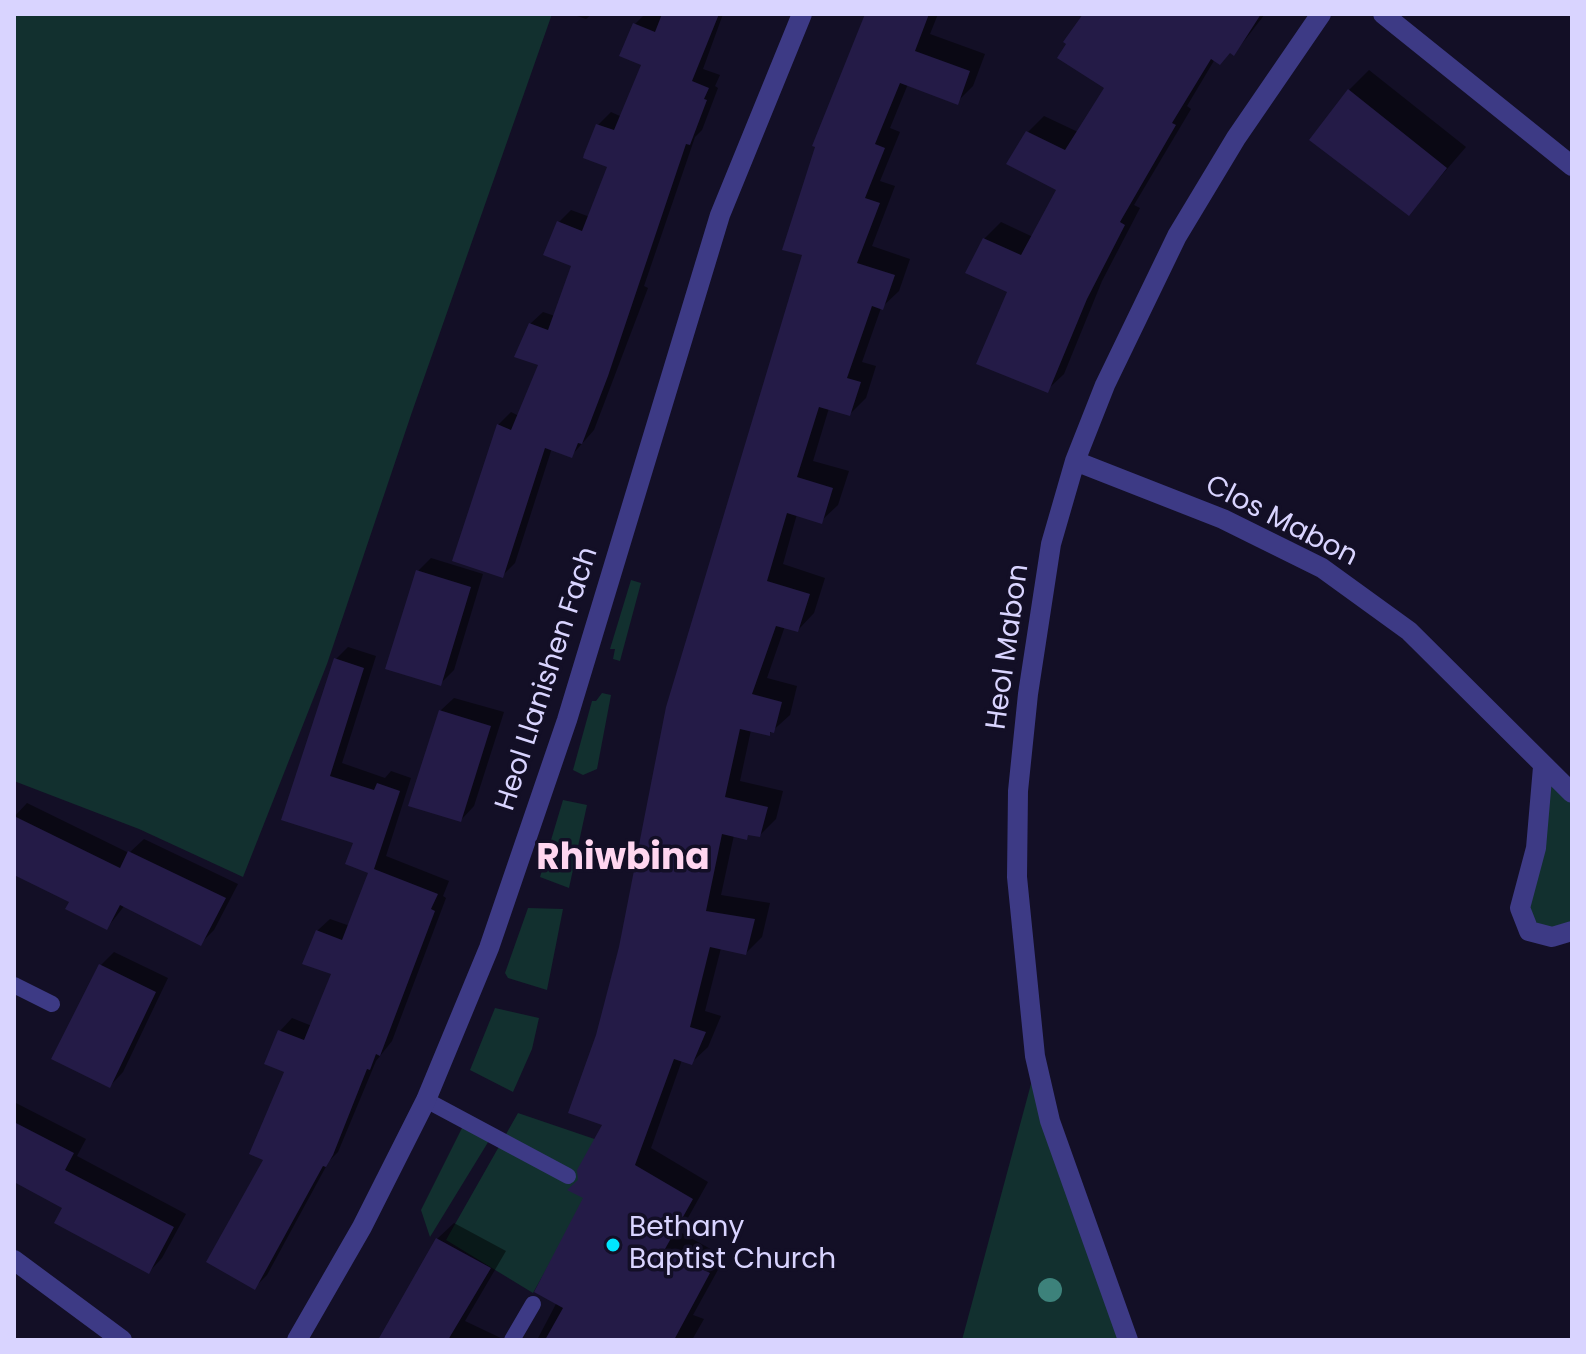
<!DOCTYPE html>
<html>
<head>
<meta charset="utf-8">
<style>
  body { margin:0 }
  #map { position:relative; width:1586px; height:1354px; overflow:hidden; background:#130f26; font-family:Poppins,sans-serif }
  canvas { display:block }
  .frame { position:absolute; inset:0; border:16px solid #d9d4ff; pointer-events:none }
</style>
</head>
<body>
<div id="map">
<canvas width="1586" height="1354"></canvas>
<div class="frame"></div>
</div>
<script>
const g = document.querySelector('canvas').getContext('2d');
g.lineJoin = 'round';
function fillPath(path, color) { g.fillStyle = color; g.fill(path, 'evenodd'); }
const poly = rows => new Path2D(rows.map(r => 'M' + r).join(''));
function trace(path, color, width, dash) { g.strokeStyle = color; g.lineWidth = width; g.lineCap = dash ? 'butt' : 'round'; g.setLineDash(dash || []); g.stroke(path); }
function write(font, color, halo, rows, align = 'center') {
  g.font = font + ' Poppins,sans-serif'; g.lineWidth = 7; g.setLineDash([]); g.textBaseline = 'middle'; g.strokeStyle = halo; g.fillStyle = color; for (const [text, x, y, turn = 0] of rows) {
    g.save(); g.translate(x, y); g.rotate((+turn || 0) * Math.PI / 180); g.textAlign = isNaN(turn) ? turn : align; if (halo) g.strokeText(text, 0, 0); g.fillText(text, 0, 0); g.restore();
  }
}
const green = poly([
  [14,14,552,14,412,412,327,664,243,877,139,829,14,781],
  [631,580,641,583,620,661,613,659,615,649,610,649],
  [602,693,611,695,597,769,583,775,573,770,592,701,596,701],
  [1543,767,1572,793,1572,931,1552,937,1520,908],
  [563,800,587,805,569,888,540,877],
  [528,908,563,909,547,990,508,978,505,973],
  [495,1008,539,1018,532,1049,513,1092,470,1070],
  [1038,1058,1126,1340,962,1340],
  [518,1113,615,1146,533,1293,446,1240],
  [464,1124,490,1139,430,1237,421,1210]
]);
const shadow = poly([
  [571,14,592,14,586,19],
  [645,14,723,14,703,69,720,75,715,86,718,88,702,130,695,137,644,286,648,288,594,430,572,455,552,448,515,563,502,576,498,425,511,412,519,416,540,364,530,324,543,312,555,316,574,265,559,222,571,210,590,217,609,166,586,155,598,125,611,112,622,117,644,64,635,24],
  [867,14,938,14,930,34,985,54,973,86,957,102,908,84,890,128,900,132,880,181,895,186,872,246,910,259,899,291,881,308,862,362,876,366,866,398,850,414,829,408,813,461,849,471,838,505,821,521,797,514,783,564,825,578,814,613,798,630,785,626,767,678,797,686,790,715,769,734,751,730,740,781,783,791,776,819,760,835,734,835,721,895,770,903,762,937,746,953,721,948,705,1011,721,1016,708,1047,691,1063,682,1060,651,1148,708,1182,680,1232,725,1257,693,1315,704,1319,692,1340,537,1340,557,1302,586,1197,580,1180,605,1124,598,1036],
  [1086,14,1265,14,1234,54,1231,51,1215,59,1187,106,1191,109,1134,205,1140,208,1102,281,1064,374,1047,390,1009,291,984,239,1001,222,1033,237,1059,189,1028,132,1044,116,1078,132,1106,87],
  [1369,70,1466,147,1409,213,1349,90],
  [431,558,483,574,454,670,441,683,418,571],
  [348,647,376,656,342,763,385,778,391,771,411,778,386,856,449,881,443,896,446,898,392,1041,376,1061,338,1152,329,1161,267,1275,254,1288,266,1159,286,1070,280,1031,292,1018,312,1026,333,973,317,931,330,919,350,926,371,872,356,842,284,819,336,659],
  [454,698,504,712,474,806,461,820,440,711],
  [27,803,129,853,144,839,238,884,214,930,201,943,125,905,107,928,71,901,14,873,14,817],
  [114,952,168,978,123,1072,110,1086,100,966],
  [14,1102,86,1139,77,1156,186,1214,162,1258,149,1272,65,1207,14,1180],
  [454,1223,506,1251,465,1321,505,1340,380,1340,437,1239]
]);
const building = poly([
  [662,14,719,14,692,81,709,88,704,99,707,100,690,145,686,144,608,376,582,444,578,443,572,458,545,448,503,578,452,561,497,424,511,430,538,365,514,357,529,323,548,330,571,266,543,255,557,221,582,231,607,167,583,158,584,154,596,124,614,130,641,65,619,56,633,23,655,32],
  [865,14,929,14,915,51,970,71,958,105,900,83,875,144,885,148,865,198,880,203,857,263,895,275,883,310,872,306,847,378,861,382,850,416,819,407,797,477,833,488,822,524,787,513,767,581,810,594,798,632,776,626,752,694,782,702,774,733,770,732,770,736,740,729,725,797,768,807,760,837,748,835,747,840,722,834,706,911,755,919,746,955,710,947,690,1027,706,1032,692,1065,674,1059,635,1165,693,1199,665,1249,710,1273,674,1340,545,1340,563,1308,534,1292,583,1198,567,1190,578,1180,577,1170,602,1125,568,1113,596,1035,619,947,666,707,802,255,782,250,815,147,812,146],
  [1083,14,1261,14,1234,56,1230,53,1220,65,1211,59,1172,123,1176,125,1120,222,1125,225,1087,299,1048,393,976,364,1007,292,965,273,983,238,1021,255,1056,190,1006,164,1026,131,1065,150,1104,88,1057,58,1066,44,1063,42],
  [1348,89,1447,168,1409,216,1309,140],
  [416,570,471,587,441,686,385,669],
  [334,658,364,668,330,776,374,790,377,783,400,791,374,869,438,894,431,909,435,911,380,1056,376,1054,370,1070,367,1069,333,1155,326,1167,323,1166,255,1290,206,1262,263,1160,249,1154,284,1072,264,1064,278,1030,304,1040,331,974,302,964,316,930,342,940,368,873,345,864,353,843,281,820],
  [439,710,491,726,461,822,408,806],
  [14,816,120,868,128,851,226,898,201,946,120,905,107,930,65,909,69,902,14,875],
  [99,964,156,992,110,1088,51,1059],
  [14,1122,74,1153,65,1170,174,1227,149,1274,54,1223,62,1208,14,1182],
  [436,1238,491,1268,448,1340,378,1340]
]);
const service = poly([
  [14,985,52,1004],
  [426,1100,568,1176],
  [512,1340,533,1304]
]);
const minor = poly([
  [1383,14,1572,166],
  [1075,461,1223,519,1322,568,1409,631,1572,793],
  [1543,767,1536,848,1520,908,1529,931,1552,937,1572,931],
  [14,1260,122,1340],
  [1128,1340,1050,1121,1035,1056,1017,877,1018,791,1028,694,1051,544,1075,461,1105,385,1177,236,1236,138,1321,14]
]);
const tertiary = poly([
  [297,1340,362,1227,426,1100,489,948,567,720,720,215,802,14]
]);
const trees = [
  [1050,1290]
];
const markers = [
  [613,1245,8,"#00e5ff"]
];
const streetNames = [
  ["Clos Mabon",1281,522,27],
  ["Heol Mabon",1009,647,-82],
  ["Heol Llanishen Fach",548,679,-72]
];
const poiNames = [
  ["Bethany",629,1229],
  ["Baptist Church",629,1261]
];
const districtNames = [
  ["Rhiwbina",623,860]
];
fillPath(green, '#12302f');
fillPath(shadow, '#0007');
fillPath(building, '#241b47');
trace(service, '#3d3a85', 16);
trace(minor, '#3d3a85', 20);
trace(tertiary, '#3d3a85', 20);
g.fillStyle = '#3d827b';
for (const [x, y] of trees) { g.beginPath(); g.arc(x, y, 12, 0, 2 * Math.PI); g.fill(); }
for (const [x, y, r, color] of markers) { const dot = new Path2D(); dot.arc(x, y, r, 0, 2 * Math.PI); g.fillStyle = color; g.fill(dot); trace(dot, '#130f26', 3); }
write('28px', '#d9d4ff', '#130f26', streetNames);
write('28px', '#d9d4ff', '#130f26', poiNames, 'left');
write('bold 36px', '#ffd6f0', '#130f26', districtNames);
</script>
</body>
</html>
